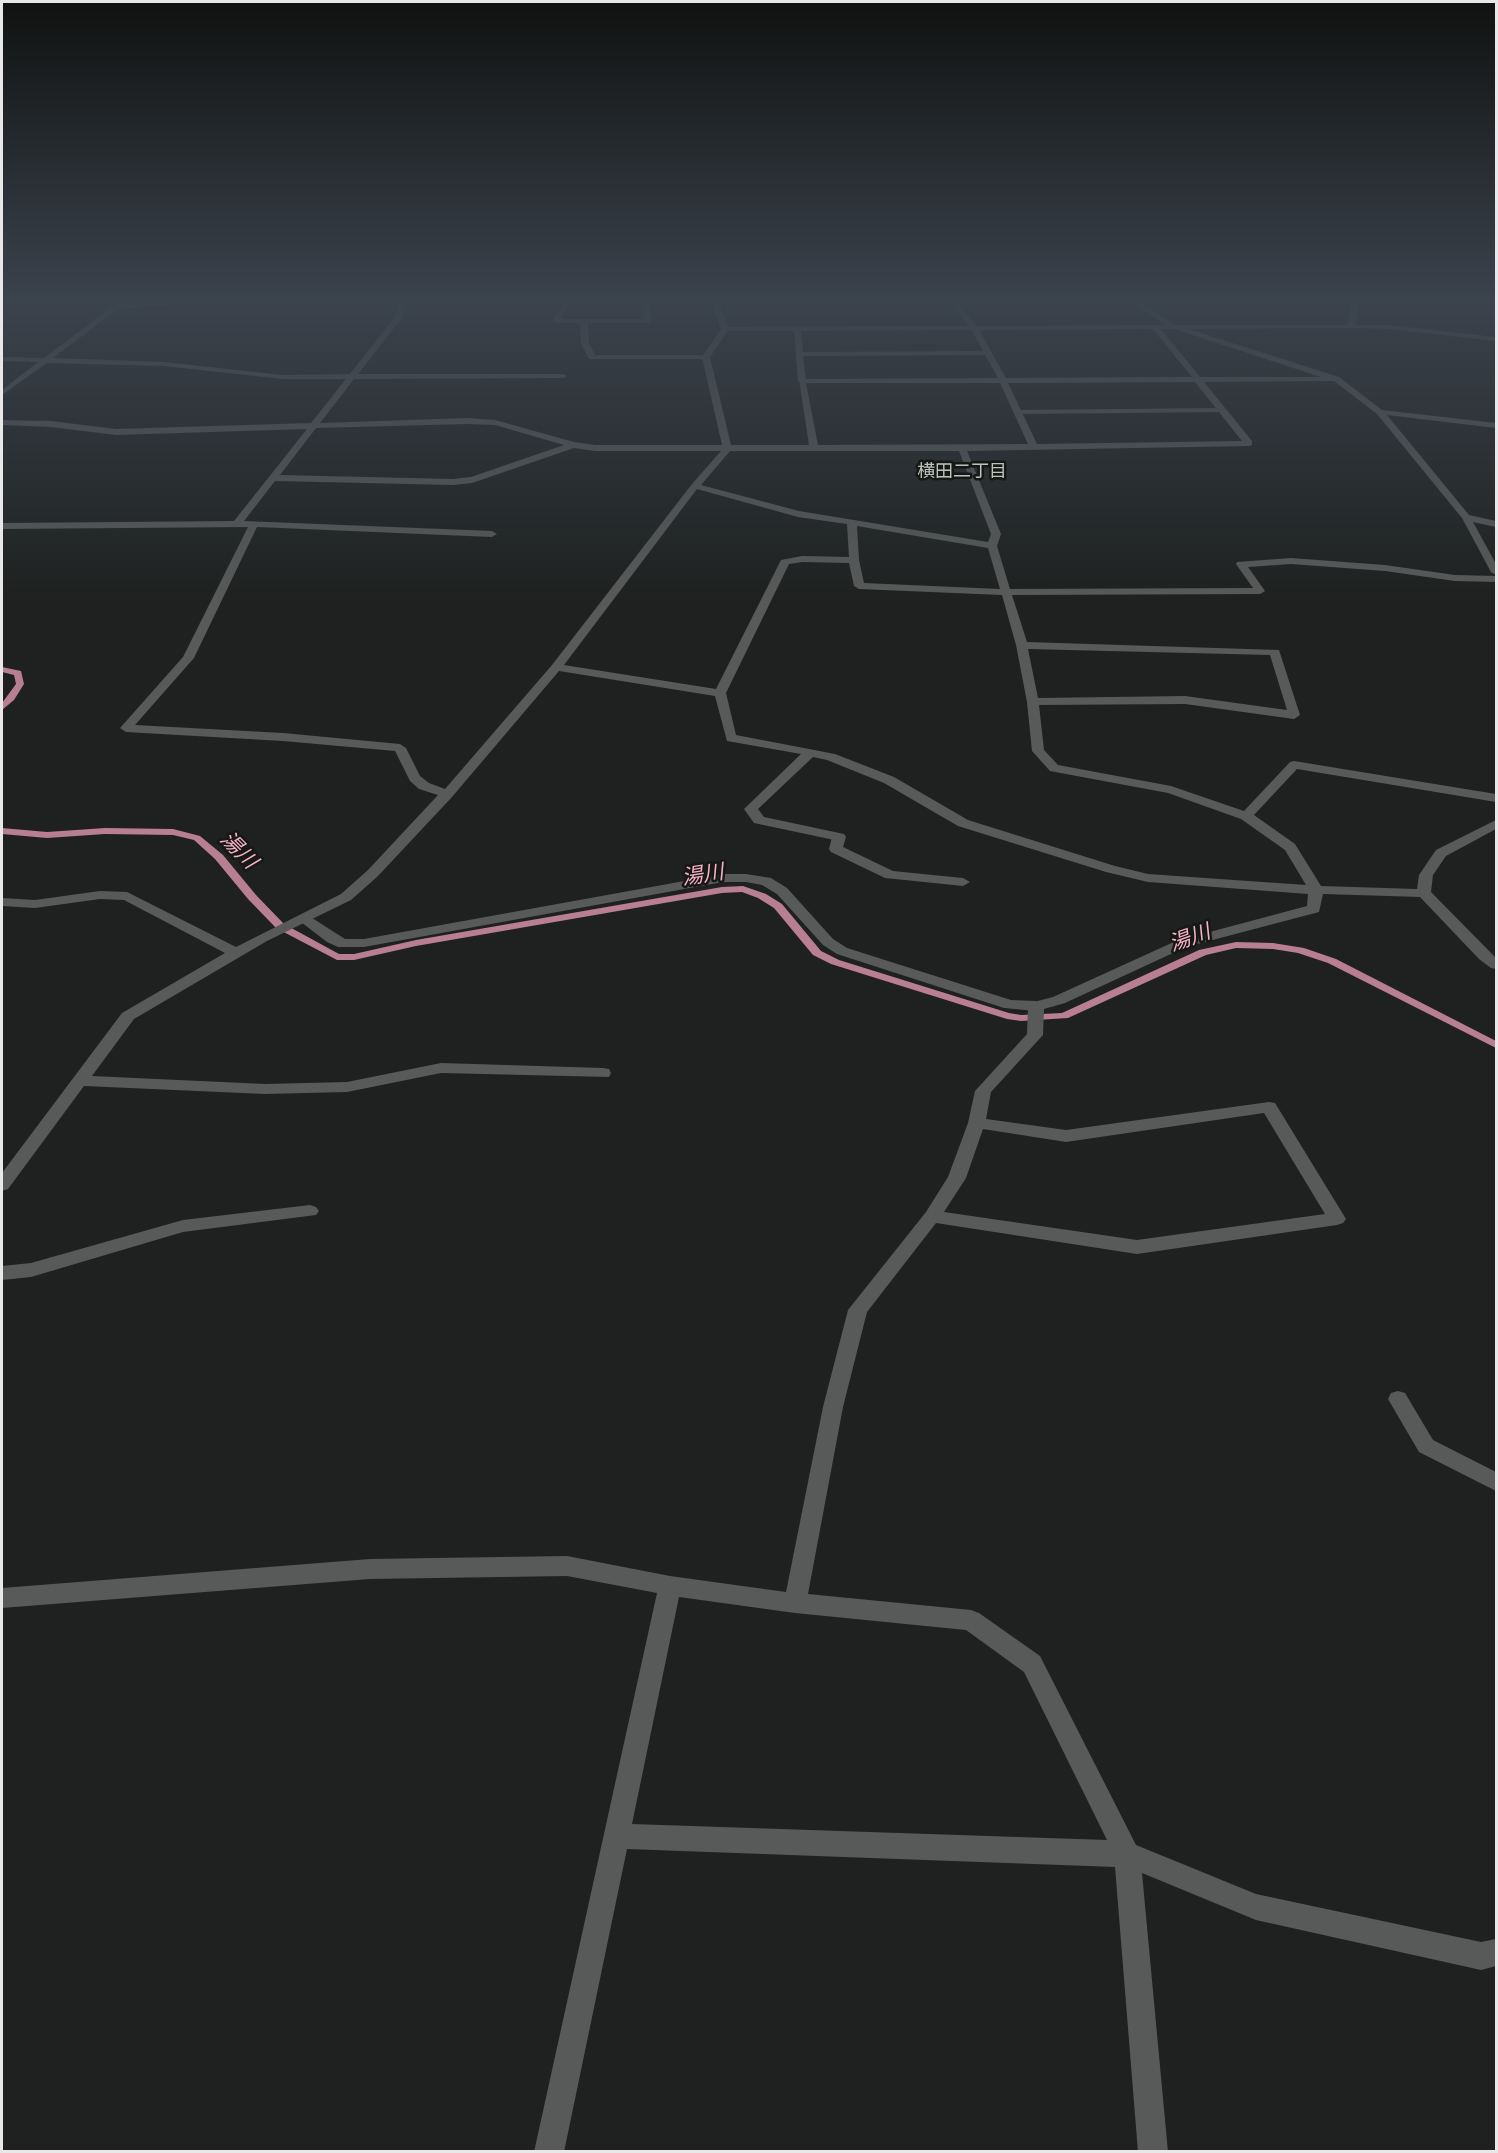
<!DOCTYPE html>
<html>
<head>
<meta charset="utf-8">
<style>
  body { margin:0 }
  #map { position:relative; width:1498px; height:2153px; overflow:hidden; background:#1e211f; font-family:"DM Sans",sans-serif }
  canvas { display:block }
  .frame { position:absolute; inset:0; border:3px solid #e7e8e7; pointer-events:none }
</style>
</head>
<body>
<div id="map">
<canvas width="1498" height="2153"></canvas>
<div class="frame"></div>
</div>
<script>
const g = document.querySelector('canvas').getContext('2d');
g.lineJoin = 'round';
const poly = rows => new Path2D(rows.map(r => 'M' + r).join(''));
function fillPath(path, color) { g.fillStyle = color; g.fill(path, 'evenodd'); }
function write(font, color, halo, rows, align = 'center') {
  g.font = font + ' "DM Sans","Noto Sans JP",sans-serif'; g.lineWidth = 5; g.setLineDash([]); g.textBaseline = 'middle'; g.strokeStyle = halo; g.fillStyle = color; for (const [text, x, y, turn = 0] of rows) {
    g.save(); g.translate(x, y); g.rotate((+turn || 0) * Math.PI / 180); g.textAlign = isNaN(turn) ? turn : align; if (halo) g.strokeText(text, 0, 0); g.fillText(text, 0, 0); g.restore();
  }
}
const stream = poly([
  [2,667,21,671,24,684,14,700,2,710,2,703,16,684,14,675,2,672,2,667],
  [2,828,47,832,105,828,173,829,200,836,223,855,256,895,284,924,339,954,354,954,416,940,722,887,743,886,766,894,782,904,821,951,839,960,1009,1013,1021,1015,1062,1013,1199,950,1236,942,1273,943,1304,948,1336,959,1496,1041,1496,1048,1328,963,1298,953,1273,949,1236,948,1206,955,1068,1018,1021,1021,1007,1019,831,964,813,955,774,908,758,898,742,892,722,893,416,946,354,960,337,960,276,928,248,899,215,859,194,840,173,835,105,834,47,838,2,834,2,828]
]);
const service = poly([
  [565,301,572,301,561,319,644,319,643,301,650,301,651,323,588,323,589,343,595,355,706,355,710,357,706,359,589,359,581,343,580,323,556,323,552,321,565,301],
  [1352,301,1359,301,1355,326,1351,328,1347,326,1352,301],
  [1480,301,1496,301,1496,304,1483,303,1480,301],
  [974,326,977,330,801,331,803,352,988,351,992,353,988,355,803,356,806,381,802,383,798,381,794,331,725,331,721,329,725,327,974,326],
  [1222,408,1225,408,1225,412,1018,414,1014,412,1018,410,1222,408],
  [839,833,846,837,843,847,893,871,963,878,970,882,963,886,885,878,831,852,829,849,832,837,839,833],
  [723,874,746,874,771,878,787,888,833,939,847,948,1011,1000,1036,1001,1044,1006,1036,1011,1004,1008,837,954,823,945,777,894,762,885,746,882,723,882,364,947,338,947,327,942,297,919,299,916,309,916,345,939,364,939,723,874]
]);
const minor = poly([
  [119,301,127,301,124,304,227,301,118,309,53,358,164,362,283,375,350,374,394,318,398,305,238,301,405,301,402,318,358,374,563,374,567,376,563,378,354,379,320,423,467,418,495,420,574,442,595,445,722,445,702,357,721,329,711,301,718,301,729,329,710,357,731,445,809,445,799,379,998,378,971,329,950,301,957,301,976,326,1165,325,1131,301,1139,301,1175,325,1389,325,1496,337,1496,341,1389,329,1351,328,1189,329,1339,377,1382,410,1496,423,1496,428,1387,415,1469,515,1496,521,1496,527,1473,522,1496,564,1496,575,1491,572,1462,518,1377,414,1334,381,1204,382,1252,441,1252,445,1249,446,967,451,1001,534,997,546,1010,589,1253,588,1236,564,1237,562,1291,558,1385,565,1455,575,1496,576,1496,582,1455,581,1385,571,1291,564,1248,567,1265,591,1260,594,1012,595,1027,642,1279,650,1300,715,1294,719,1185,704,1039,705,1044,750,1058,765,1171,786,1244,811,1290,762,1294,761,1496,794,1496,802,1297,769,1254,815,1295,844,1321,886,1417,889,1419,875,1436,850,1496,820,1496,829,1446,856,1433,875,1431,892,1496,958,1496,969,1491,968,1479,959,1420,897,1323,894,1319,912,1186,947,1065,1003,1044,1009,1043,1035,991,1092,986,1119,1066,1130,1269,1102,1275,1103,1346,1219,1343,1223,1337,1225,1137,1254,936,1223,867,1312,843,1407,808,1594,971,1610,979,1613,1040,1656,1136,1845,1256,1894,1481,1942,1496,1939,1496,1966,1481,1970,1256,1920,1142,1873,1168,2152,1138,2152,1115,1867,627,1849,564,2152,534,2152,657,1593,567,1576,370,1579,2,1608,2,1588,370,1559,567,1556,670,1576,786,1592,823,1407,848,1310,926,1212,948,1177,968,1123,975,1091,1027,1034,1028,1006,1030,1003,1053,997,1176,941,1307,906,1308,894,1148,882,1106,872,958,826,884,783,827,760,813,757,758,809,764,817,844,834,846,837,844,840,839,841,754,823,744,809,801,754,727,741,715,696,559,671,452,797,378,876,351,900,267,941,134,1019,92,1076,265,1084,347,1082,441,1063,603,1068,609,1069,611,1073,609,1077,441,1073,347,1092,265,1094,84,1086,8,1189,2,1191,2,1173,122,1013,225,953,124,900,100,899,35,908,2,906,2,898,35,900,100,891,127,892,236,947,341,894,368,870,438,795,419,789,410,781,395,751,283,741,126,732,120,728,183,657,248,527,2,529,2,523,234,521,307,429,116,435,51,427,2,425,2,420,51,421,116,429,311,423,346,379,283,379,164,366,47,363,2,395,2,390,38,362,2,361,2,357,44,358,119,301],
  [1153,329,1192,377,1006,378,979,330,1153,329],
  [1161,329,1174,329,1321,377,1200,377,1161,329],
  [1195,382,1242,441,1037,444,1008,383,1195,382],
  [806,383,1000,383,1028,444,818,445,806,383],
  [467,424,495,425,564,445,471,477,453,479,280,475,316,428,467,424],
  [574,448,595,451,721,451,692,484,552,665,445,789,429,783,420,776,406,748,400,744,283,733,135,725,194,658,257,527,492,537,497,534,492,531,244,521,275,481,453,485,472,483,574,448],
  [730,451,959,451,991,534,988,542,799,511,701,485,730,451],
  [697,489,798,517,847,524,849,557,802,556,781,560,716,689,564,665,697,489],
  [857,526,988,548,1000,589,864,583,859,560,857,526],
  [802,562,849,563,854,586,859,589,1002,595,1016,645,1027,702,1032,751,1050,771,1168,793,1241,819,1285,850,1306,885,1148,874,1115,866,968,820,894,777,835,754,736,735,726,693,789,564,802,562],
  [1028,649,1270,655,1287,710,1185,696,1038,698,1028,649],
  [1264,1113,1325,1214,1137,1240,944,1212,966,1178,983,1129,1066,1142,1264,1113],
  [679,1597,795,1613,966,1630,1024,1672,1107,1840,632,1824,679,1597],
  [310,1205,316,1207,319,1211,316,1215,183,1232,31,1277,2,1280,2,1266,31,1263,183,1220,310,1205],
  [1398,1391,1405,1393,1433,1440,1496,1472,1496,1491,1419,1452,1388,1399,1391,1393,1398,1391]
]);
const farNeighbourhoodnames = [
  ["横田二丁目",962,472]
];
const waterNames = [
  ["湯川",238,851,45],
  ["湯川",703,876,-9],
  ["湯川",1190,939,-20]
];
fillPath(stream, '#b87e92');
fillPath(service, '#585a59');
fillPath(minor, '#585a59');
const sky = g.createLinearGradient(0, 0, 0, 603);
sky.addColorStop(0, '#101211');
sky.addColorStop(0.5, '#3b434d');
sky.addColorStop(1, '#3b434d00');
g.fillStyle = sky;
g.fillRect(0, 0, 1498, 603);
write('18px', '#bec2bf', '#151815', farNeighbourhoodnames);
write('italic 21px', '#f7b0c5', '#151815', waterNames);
</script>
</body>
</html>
